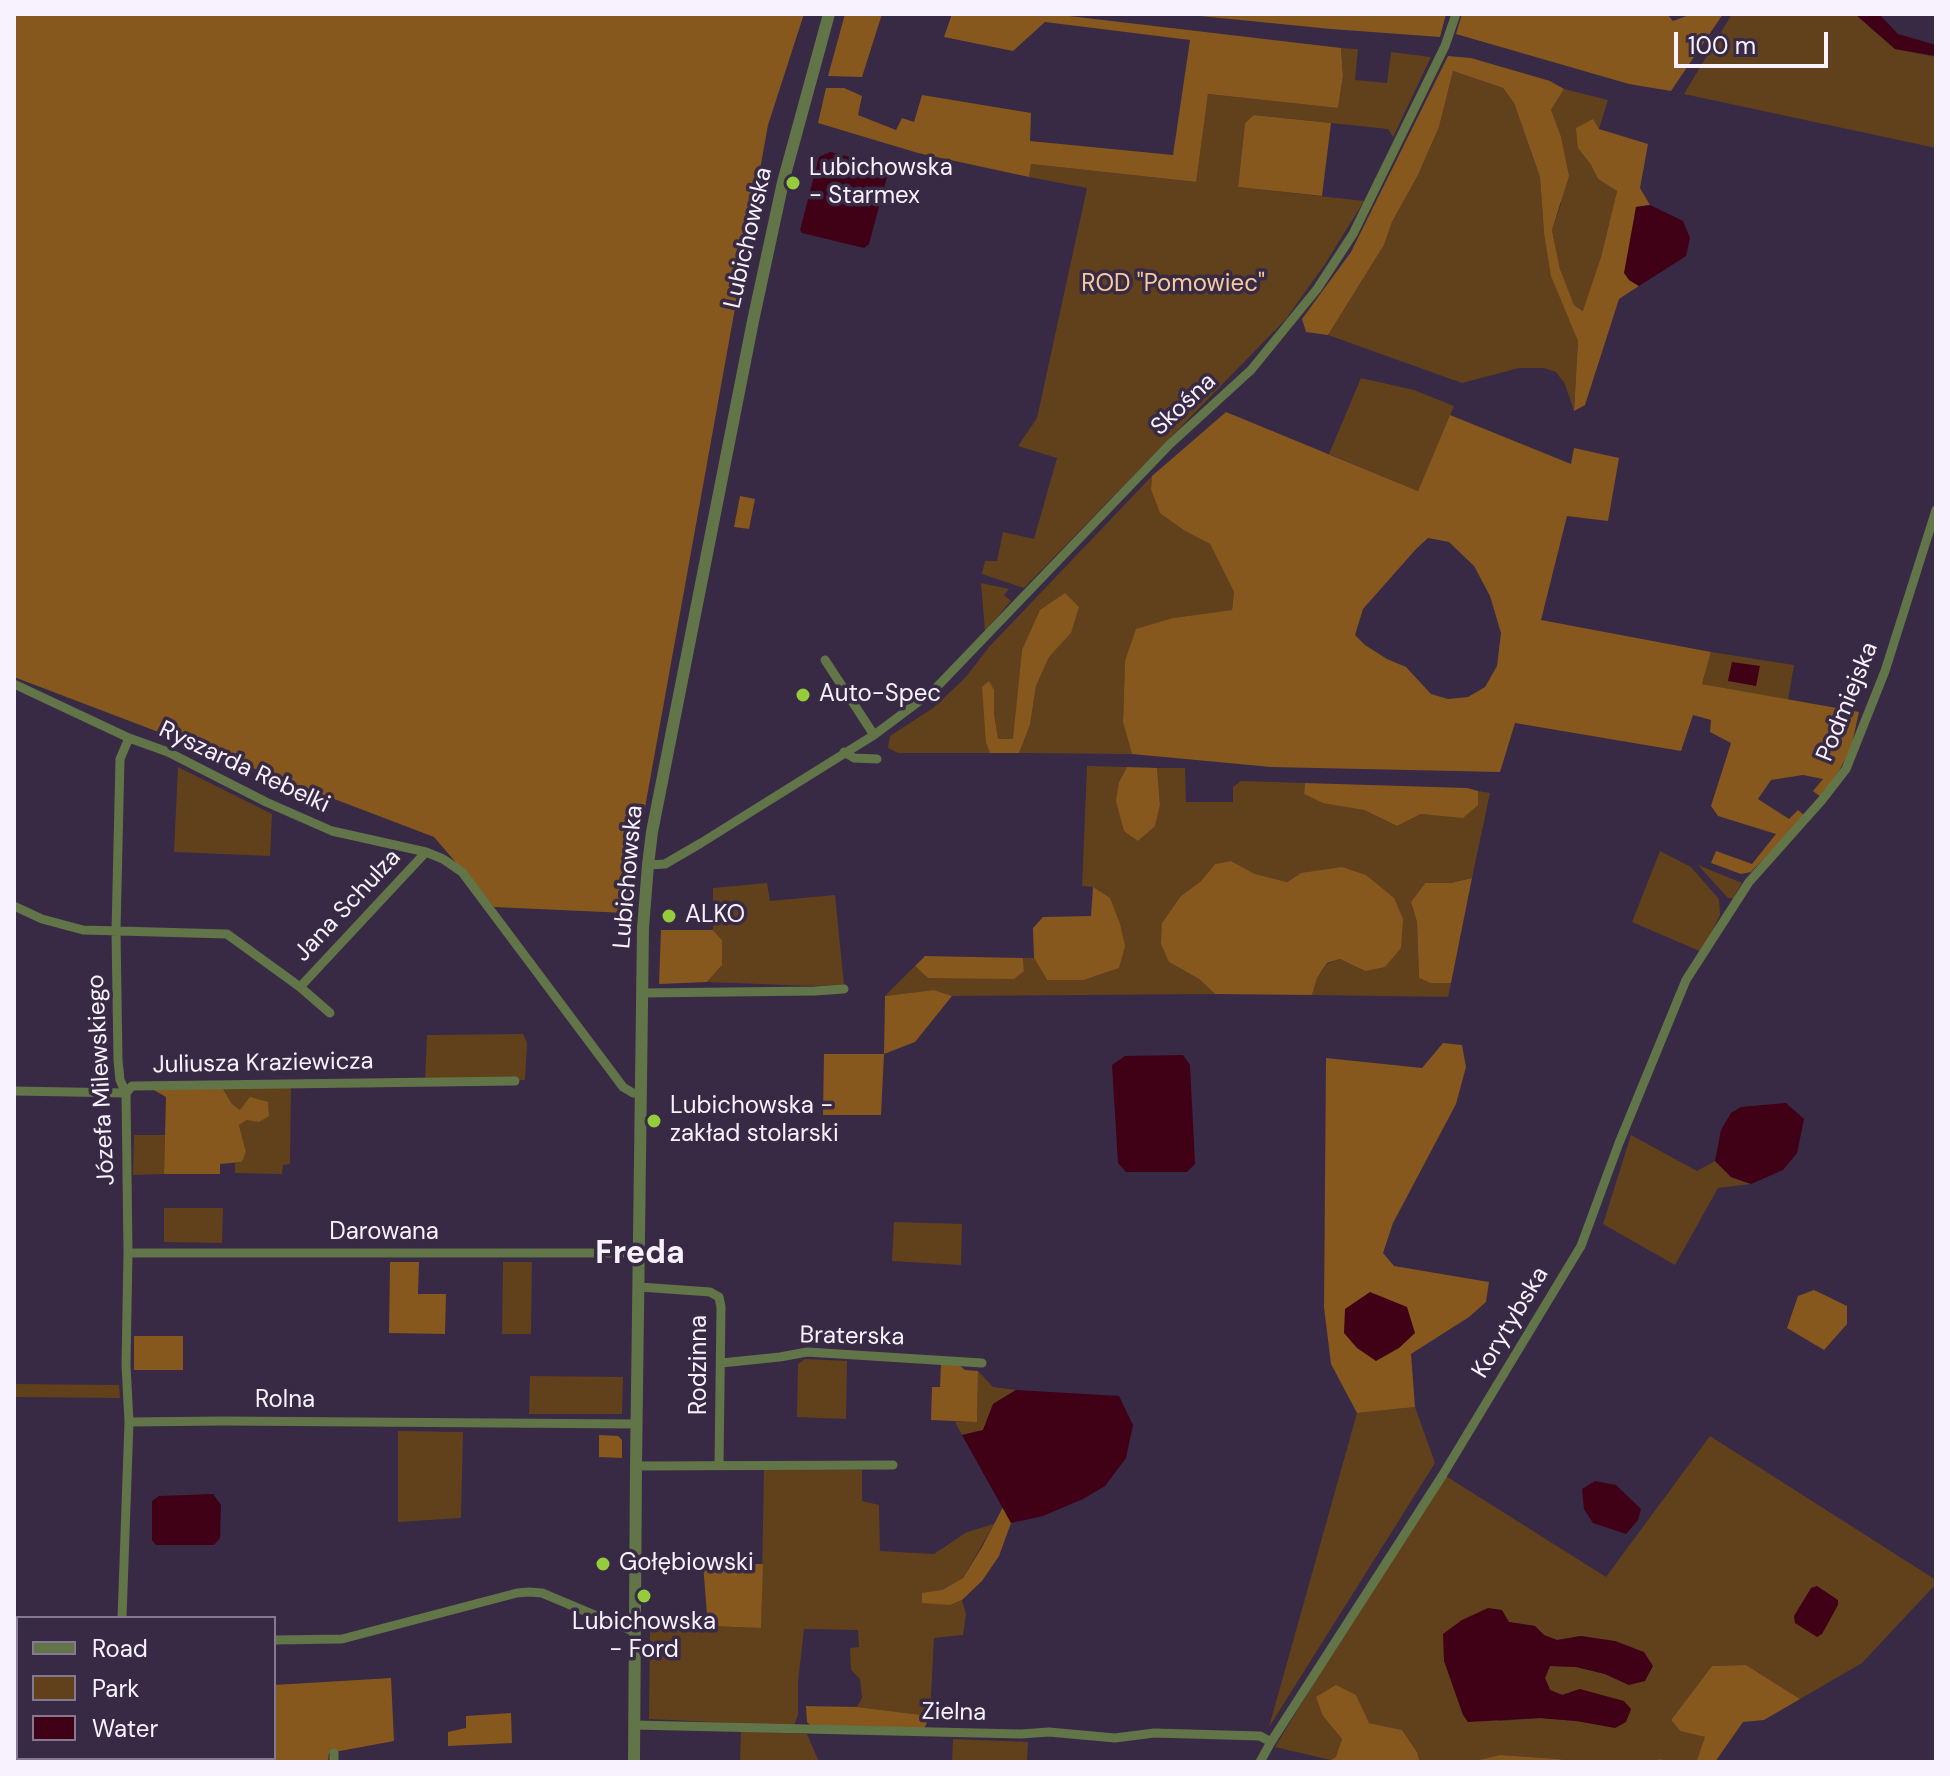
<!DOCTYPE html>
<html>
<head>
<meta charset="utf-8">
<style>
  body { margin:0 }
  #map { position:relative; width:1950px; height:1776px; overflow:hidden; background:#382945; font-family:"DM Sans",sans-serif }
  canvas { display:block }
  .frame { position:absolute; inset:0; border:16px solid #f7f2fd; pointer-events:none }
  .legend { position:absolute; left:16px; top:1616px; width:260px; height:144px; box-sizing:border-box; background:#382945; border:2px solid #84798f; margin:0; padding:10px 14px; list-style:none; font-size:24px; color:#f7f2fd }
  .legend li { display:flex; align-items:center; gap:16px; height:40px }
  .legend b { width:40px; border:2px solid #84798f }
  .scale { position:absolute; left:1674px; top:32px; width:154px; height:36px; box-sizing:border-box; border:4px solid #f7f2fd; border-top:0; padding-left:10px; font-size:24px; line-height:28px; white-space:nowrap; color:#f7f2fd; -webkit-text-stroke:6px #382945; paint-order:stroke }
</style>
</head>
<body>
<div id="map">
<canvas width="1950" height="1776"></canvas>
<div class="frame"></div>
<ul class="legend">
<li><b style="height:10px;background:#617548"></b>Road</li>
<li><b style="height:22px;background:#60411b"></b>Park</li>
<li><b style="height:22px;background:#400016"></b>Water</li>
</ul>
<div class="scale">100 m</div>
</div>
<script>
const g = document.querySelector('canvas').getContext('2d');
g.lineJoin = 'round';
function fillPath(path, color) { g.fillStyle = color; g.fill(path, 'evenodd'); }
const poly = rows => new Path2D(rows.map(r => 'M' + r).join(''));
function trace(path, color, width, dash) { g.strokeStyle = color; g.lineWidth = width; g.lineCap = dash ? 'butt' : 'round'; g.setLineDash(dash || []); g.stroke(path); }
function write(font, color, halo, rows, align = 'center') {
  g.font = font + ' "DM Sans",sans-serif'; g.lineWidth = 7; g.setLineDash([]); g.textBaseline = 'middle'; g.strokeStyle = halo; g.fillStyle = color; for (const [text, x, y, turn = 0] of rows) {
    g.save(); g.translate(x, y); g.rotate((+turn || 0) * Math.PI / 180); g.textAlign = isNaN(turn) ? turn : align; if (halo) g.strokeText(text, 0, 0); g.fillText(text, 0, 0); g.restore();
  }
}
const green = poly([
  [1732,14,1855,14,1895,49,1936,57,1936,148,1684,94],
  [1341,48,1358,49,1355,80,1387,83,1391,52,1431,57,1393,137,1388,129,1255,115,1245,123,1238,187,1364,201,1325,264,1286,319,1024,588,982,574,985,561,997,561,1003,532,1034,539,1057,458,1018,446,1037,418,1087,188,1029,177,1031,164,1195,182,1208,94,1338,108,1343,76],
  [1453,71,1503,88,1514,103,1540,177,1544,233,1578,341,1574,411,1565,384,1556,372,1544,368,1519,368,1462,383,1328,335,1384,245,1392,222,1418,175,1439,127],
  [1564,89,1608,100,1599,129,1578,148,1591,165,1598,179,1617,191,1601,257,1584,311,1574,305,1560,269,1552,230,1561,204,1551,110],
  [1361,378,1414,390,1454,406,1418,491,1329,454],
  [1152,476,1151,489,1185,531,1210,544,1234,592,1232,610,1174,618,1125,661,1123,721,1132,754,1019,753,1030,725,1036,686,1049,657,1071,633,1022,650,1014,739,998,740,994,713,994,690,986,743,990,753,898,753,888,748,890,736,933,708,965,678,989,647],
  [981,583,1009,589,1004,595,1011,601,985,631],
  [1711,652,1794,665,1788,700,1702,684],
  [1087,766,1127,767,1119,782,1138,841,1155,825,1160,805,1157,768,1185,768,1186,802,1233,802,1233,787,1241,781,1305,783,1304,794,1322,802,1364,810,1397,826,1421,814,1438,815,1478,805,1478,791,1490,793,1472,878,1451,883,1425,883,1411,902,1417,922,1419,978,1430,983,1451,983,1448,997,1312,995,1317,978,1327,964,1340,959,1365,971,1301,873,1287,882,1255,874,1231,861,1215,864,1201,881,1181,896,1169,962,1199,979,1215,994,952,996,934,990,885,996,915,966,928,978,1024,970,1023,958,1034,958,1047,980,1084,980,1119,968,1093,887,1082,886],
  [178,767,272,814,270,856,174,852],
  [1660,851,1691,867,1719,899,1720,915,1702,952,1632,922],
  [1698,865,1742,883,1733,898,1728,898],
  [767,883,770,901,835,895,844,985,812,986,707,982,722,965,722,940,713,930,713,888],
  [523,1034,527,1043,525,1080,425,1081,427,1035],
  [291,1087,290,1164,283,1165,282,1174,235,1173,235,1163,242,1162,246,1152,239,1125,247,1120,240,1110,232,1104,223,1089],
  [134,1135,165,1135,164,1174,133,1175],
  [1631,1135,1697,1171,1715,1161,1731,1177,1751,1184,1718,1188,1675,1265,1603,1224],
  [164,1208,223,1208,222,1243,164,1242],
  [894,1222,962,1224,961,1265,892,1261],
  [503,1262,532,1262,531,1334,502,1334],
  [805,1359,847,1361,846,1419,797,1417,798,1364],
  [978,1371,993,1387,1016,1390,993,1404,983,1430,962,1435,955,1422,977,1421],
  [530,1376,623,1377,622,1414,529,1414],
  [14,1384,119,1385,120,1398,14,1397],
  [1415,1407,1435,1463,1269,1727,1357,1413],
  [398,1431,463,1432,461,1518,398,1522],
  [1710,1436,1936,1580,1936,1584,1862,1663,1800,1699,1746,1665,1712,1666,1671,1720,1680,1731,1706,1737,1697,1760,1675,1762,1659,1759,1654,1762,1571,1762,1559,1759,1500,1755,1470,1762,1420,1762,1417,1752,1402,1730,1368,1723,1356,1695,1323,1716,1342,1739,1336,1758,1331,1760,1275,1747,1441,1473,1606,1577],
  [1509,1622,1535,1626,1544,1635,1557,1640,1581,1636,1629,1685,1605,1674,1576,1667,1550,1666,1545,1678,1550,1690,1563,1695,1580,1689,1576,1721,1540,1718,1499,1721],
  [764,1469,862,1470,862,1501,879,1505,880,1551,934,1554,967,1532,994,1524,963,1578,942,1590,950,1605,962,1600,966,1614,963,1635,934,1638,930,1716,857,1707,862,1698,860,1679,851,1670,850,1648,859,1647,858,1630,804,1629,798,1682,798,1715,794,1726,649,1719,650,1624,761,1628],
  [14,1634,18,1634,18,1758,226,1758,226,1762,14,1762],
  [741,1731,807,1734,819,1762,740,1762],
  [953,1739,1028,1742,1027,1762,952,1762]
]);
const forest = poly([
  [14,14,804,14,768,125,626,913,494,907,434,837,14,677],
  [845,14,882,14,862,77,828,76],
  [952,14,1052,14,1341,48,1343,76,1338,108,1208,94,1196,182,1031,164,1029,177,918,153,818,123,826,88,844,88,862,96,858,115,896,130,902,118,914,122,922,95,1031,113,1030,141,1173,155,1190,40,1045,22,1013,51,944,37],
  [1180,14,1446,14,1440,37,1331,29],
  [1462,14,1667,14,1673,21,1692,14,1723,14,1671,91,1629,84,1456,34],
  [1448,56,1471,58,1550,81,1564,89,1551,110,1561,137,1569,176,1552,230,1560,269,1574,305,1583,311,1601,257,1617,191,1598,179,1591,165,1578,148,1576,128,1593,119,1599,129,1648,144,1640,188,1650,205,1636,207,1629,280,1639,286,1619,299,1585,405,1574,411,1578,341,1551,276,1544,233,1540,177,1514,103,1503,88,1453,71,1439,127,1418,175,1392,222,1384,245,1328,335,1306,332,1302,319,1351,252],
  [1254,115,1331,123,1322,196,1238,187,1245,123],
  [1226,412,1418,491,1450,415,1571,464,1574,448,1619,458,1608,521,1567,516,1541,620,1711,652,1702,684,1859,712,1851,748,1833,782,1821,797,1813,791,1823,779,1803,775,1771,780,1758,799,1789,819,1798,810,1805,816,1751,872,1741,874,1711,863,1716,851,1752,864,1776,834,1718,816,1711,806,1731,743,1710,732,1711,720,1693,715,1681,751,1515,723,1500,772,1271,767,1132,754,1123,722,1125,661,1136,629,1173,618,1232,610,1234,592,1210,544,1185,531,1160,513,1151,489,1152,476],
  [1428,538,1449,542,1474,566,1490,596,1501,633,1497,666,1485,687,1468,697,1448,699,1431,694,1406,667,1387,659,1365,645,1355,635,1363,609,1416,549],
  [740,496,755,499,749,529,734,527],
  [1065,593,1079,607,1071,633,1049,657,1036,686,1030,725,1019,753,990,753,986,743,982,687,989,681,994,690,994,713,998,739,1013,739,1022,650,1040,610],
  [1127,767,1157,768,1160,805,1155,826,1138,841,1124,831,1116,801,1119,782],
  [1305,783,1467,788,1478,791,1478,805,1463,818,1421,814,1397,826,1364,810,1323,803,1304,794],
  [1231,861,1255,874,1287,882,1301,873,1342,867,1366,875,1394,898,1403,919,1401,948,1385,967,1365,971,1340,959,1327,963,1317,978,1312,995,1215,994,1199,979,1169,962,1161,944,1162,923,1181,896,1201,881,1215,864],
  [1472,878,1451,983,1430,983,1419,978,1417,922,1411,902,1425,883,1451,883],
  [1093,887,1110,898,1120,924,1125,946,1119,968,1084,980,1047,980,1034,958,1033,928,1043,917,1091,916],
  [661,930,713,930,722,940,722,965,707,982,659,984],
  [925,956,1023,958,1024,971,1014,979,928,978,915,966],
  [934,990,952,996,915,1042,884,1054,881,1115,823,1115,824,1054,884,1054,885,996],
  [1443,1043,1462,1045,1466,1067,1456,1104,1393,1223,1383,1253,1394,1266,1489,1282,1486,1302,1469,1317,1411,1354,1415,1407,1357,1413,1331,1364,1324,1307,1326,1058,1422,1068],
  [150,1088,223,1089,232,1104,240,1110,250,1097,268,1102,269,1116,259,1122,247,1120,239,1125,246,1152,242,1162,220,1164,220,1174,164,1174,166,1097],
  [390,1262,419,1262,418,1294,446,1294,445,1334,389,1333],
  [1814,1290,1847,1306,1847,1324,1824,1350,1787,1328,1798,1296],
  [134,1336,183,1336,183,1370,134,1370],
  [941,1364,959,1365,965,1370,978,1371,977,1422,931,1420,932,1387,940,1387],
  [599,1435,618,1436,622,1440,622,1458,599,1457],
  [1003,1507,1011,1523,999,1556,982,1581,962,1600,950,1605,922,1603,922,1593,942,1590,963,1578,982,1547],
  [703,1564,763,1564,761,1628,708,1626],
  [1746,1665,1800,1699,1764,1720,1743,1722,1715,1762,1654,1762,1659,1759,1675,1762,1697,1760,1705,1737,1680,1731,1671,1720,1712,1666],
  [391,1678,394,1741,329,1753,328,1762,226,1762,226,1758,274,1758,274,1685],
  [1336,1685,1356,1695,1369,1723,1402,1730,1417,1752,1420,1762,1331,1762,1331,1760,1336,1757,1342,1739,1323,1716,1316,1697],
  [806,1706,857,1707,930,1716,924,1729,812,1727,807,1722],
  [511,1713,512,1743,448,1746,448,1732,466,1728,466,1716],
  [1500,1755,1559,1759,1571,1762,1470,1762]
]);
const water = poly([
  [1855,14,1879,14,1898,34,1936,45,1936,56,1895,49],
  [830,152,885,166,888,173,869,244,864,248,802,233,800,230,819,157],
  [1650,205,1683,221,1690,238,1686,256,1639,286,1629,280,1624,273,1636,207],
  [1732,662,1760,666,1756,686,1728,681],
  [1183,1055,1190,1065,1195,1164,1187,1172,1126,1172,1118,1163,1112,1065,1125,1056],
  [1786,1103,1804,1119,1797,1153,1783,1170,1751,1184,1731,1177,1715,1161,1721,1130,1731,1113,1741,1107],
  [1370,1292,1407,1307,1415,1333,1399,1348,1376,1361,1357,1348,1344,1333,1345,1309],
  [1016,1390,1119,1396,1133,1425,1126,1458,1105,1486,1083,1499,1043,1516,1011,1523,962,1435,983,1430,993,1404],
  [1595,1481,1616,1485,1641,1509,1638,1520,1626,1534,1593,1523,1584,1509,1582,1489],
  [213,1494,221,1505,220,1538,214,1545,156,1545,152,1540,152,1501,159,1496],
  [1817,1586,1838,1600,1838,1605,1822,1634,1817,1637,1795,1623,1794,1616,1811,1588],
  [1488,1608,1502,1610,1509,1622,1535,1626,1544,1635,1557,1640,1581,1636,1615,1641,1644,1652,1653,1666,1645,1681,1629,1685,1605,1674,1576,1667,1550,1666,1545,1678,1550,1690,1562,1695,1580,1689,1624,1701,1631,1709,1626,1722,1615,1728,1576,1721,1540,1718,1468,1722,1463,1715,1444,1661,1443,1634,1462,1620]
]);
const minor = poly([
  [825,660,874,735],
  [14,684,129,738,168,752,266,802,332,831,426,852,443,859,462,872,623,1087,633,1093,641,1094],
  [129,738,120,759,116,931,118,1060,120,1080,126,1093,128,1253,126,1365,129,1422],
  [844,752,854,758,877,759],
  [648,865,665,864,701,843,874,735,933,691,1170,444,1251,370,1317,289,1353,234,1445,46,1456,14],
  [14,906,42,919,83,930,227,934,300,987,426,852],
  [300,987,330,1013],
  [643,993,815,991,844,989],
  [14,1091,126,1093,132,1086,515,1081],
  [128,1253,640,1253],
  [640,1287,710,1292,719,1297,721,1307,719,1465],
  [721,1363,780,1357,807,1352,982,1363],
  [636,1466,893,1465],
  [122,1618,129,1422,223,1421,637,1424],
  [14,1626,18,1626],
  [274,1640,342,1639,517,1593,529,1592,542,1593,635,1632],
  [635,1725,1021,1734,1049,1732,1115,1738,1154,1733,1260,1736,1271,1742],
  [334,1753,334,1762],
  [1260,1762,1271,1742,1442,1476,1581,1246,1619,1143,1686,980,1749,882,1822,800,1846,769,1885,671,1936,510]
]);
const tertiary = poly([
  [634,1762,636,1466,643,928,648,865,652,832,753,321,783,182,829,14]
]);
const markers = [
  [793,183,8,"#94cc3c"],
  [803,695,8,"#94cc3c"],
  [669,916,8,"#94cc3c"],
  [654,1121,8,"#94cc3c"],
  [603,1564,8,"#94cc3c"],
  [644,1596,8,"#94cc3c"]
];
const poiNames = [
  ["Lubichowska",809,169],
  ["- Starmex",809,197],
  ["Auto-Spec",819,695],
  ["ALKO",685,916],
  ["Lubichowska -",670,1107],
  ["zakład stolarski",670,1135],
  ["Gołębiowski",619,1564],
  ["Lubichowska",644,1623,"center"],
  ["- Ford",644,1651,"center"]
];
const streetNames = [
  ["Lubichowska",749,238,-77],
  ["Skośna",1184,405,-43],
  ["Podmiejska",1848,702,-68],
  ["Ryszarda Rebelki",244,768,25],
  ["Lubichowska",629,877,-85],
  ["Jana Schulza",348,906,-47],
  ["Juliusza Kraziewicza",263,1064,-1],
  ["Józefa Milewskiego",102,1080,-93],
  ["Darowana",384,1233],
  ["Korytybska",1511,1323,-59],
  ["Braterska",852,1337,1],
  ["Rodzinna",700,1365,-90],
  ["Rolna",285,1401],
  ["Zielna",954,1713,1]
];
const parkNames = [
  ["ROD \"Pomowiec\"",1173,285]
];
const districtNames = [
  ["Freda",640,1255]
];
fillPath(green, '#60411b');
fillPath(forest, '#86581d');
fillPath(water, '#400016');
trace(minor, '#617548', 9);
trace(tertiary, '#617548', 12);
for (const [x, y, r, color] of markers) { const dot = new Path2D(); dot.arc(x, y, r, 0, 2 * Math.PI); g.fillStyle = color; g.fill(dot); trace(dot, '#382945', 3); }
write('24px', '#f7f2fd', '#382945', poiNames, 'left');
write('24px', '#f7f2fd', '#382945', streetNames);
write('24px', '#f5cb9e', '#382945', parkNames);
write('bold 32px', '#f7f2fd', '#382945', districtNames);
</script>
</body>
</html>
